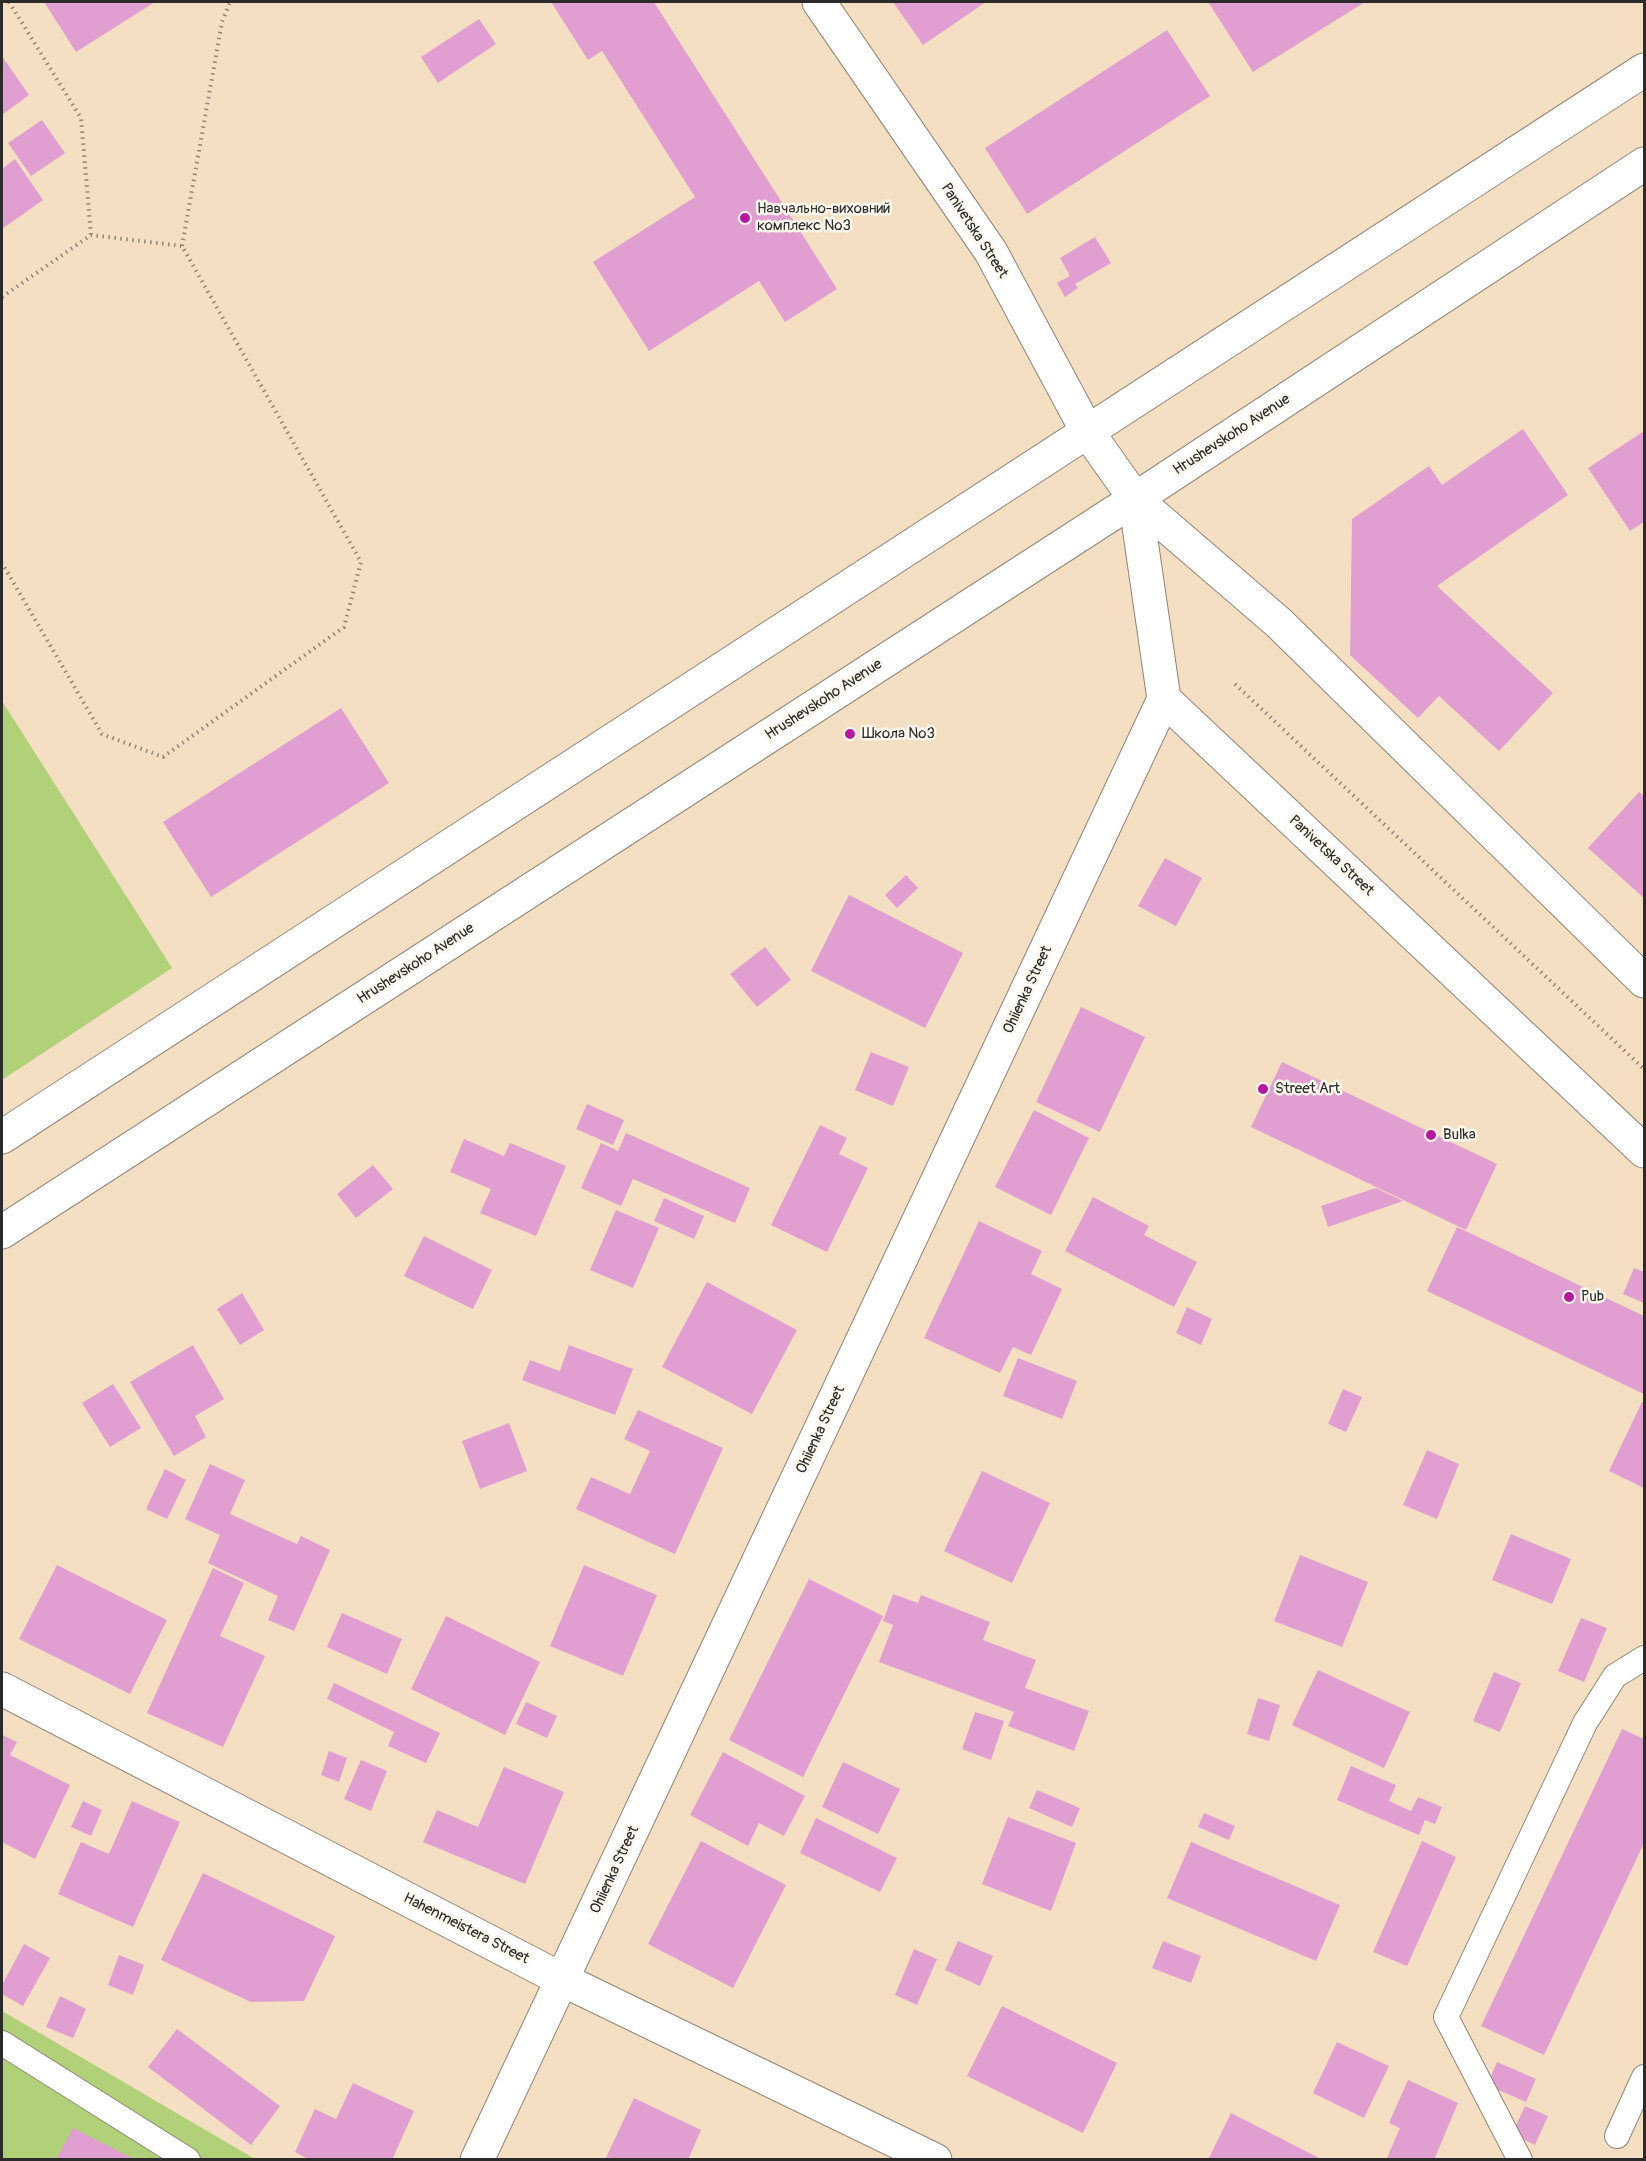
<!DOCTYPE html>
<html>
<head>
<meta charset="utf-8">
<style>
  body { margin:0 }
  #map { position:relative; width:1646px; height:2161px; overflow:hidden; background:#f4dfc3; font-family:Pangolin,sans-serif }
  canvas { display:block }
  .frame { position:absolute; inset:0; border:3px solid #2b2b2b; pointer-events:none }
</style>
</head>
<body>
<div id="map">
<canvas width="1646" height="2161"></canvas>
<div class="frame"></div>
</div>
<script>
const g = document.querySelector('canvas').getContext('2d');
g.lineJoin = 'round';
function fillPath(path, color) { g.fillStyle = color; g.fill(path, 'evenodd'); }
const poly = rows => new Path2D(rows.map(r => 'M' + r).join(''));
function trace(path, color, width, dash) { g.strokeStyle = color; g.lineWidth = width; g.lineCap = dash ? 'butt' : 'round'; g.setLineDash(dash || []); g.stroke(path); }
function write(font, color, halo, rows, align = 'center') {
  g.font = font + ' Pangolin,sans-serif'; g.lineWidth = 5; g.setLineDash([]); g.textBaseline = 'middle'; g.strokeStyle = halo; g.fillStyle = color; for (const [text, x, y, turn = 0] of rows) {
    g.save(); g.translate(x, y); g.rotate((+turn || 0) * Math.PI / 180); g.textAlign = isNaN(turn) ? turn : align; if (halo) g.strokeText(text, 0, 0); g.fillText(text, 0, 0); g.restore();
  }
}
const green = poly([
  [2,701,172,968,2,1080],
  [2,2011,103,2070,255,2159,2,2159]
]);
const building = poly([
  [44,2,155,2,76,52],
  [551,2,654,2,837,289,785,322,759,281,649,351,593,262,695,197,602,51,588,60],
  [893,2,986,2,923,45],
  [1208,2,1365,2,1253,72],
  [479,19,496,44,438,83,421,57],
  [1167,30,1210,96,1027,214,985,148],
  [2,56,29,95,2,115],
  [42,120,65,153,31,176,8,143],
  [15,159,43,200,2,229,2,169],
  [1095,237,1111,263,1075,284,1078,288,1065,297,1057,283,1070,276,1060,258],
  [1523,429,1568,495,1437,586,1553,693,1499,751,1439,696,1418,718,1350,655,1352,519,1429,466,1442,485],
  [1644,431,1644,522,1630,531,1588,468],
  [341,708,389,783,211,897,163,822],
  [1639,792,1644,796,1644,898,1588,848],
  [1165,858,1202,878,1176,926,1138,906],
  [906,875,918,888,897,908,885,895],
  [849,895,963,953,925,1028,811,971],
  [765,947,791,980,757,1007,730,974],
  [1081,1007,1145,1037,1100,1132,1036,1102],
  [871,1052,909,1067,893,1106,855,1090],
  [1282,1062,1497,1164,1466,1230,1251,1127],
  [587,1104,624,1120,613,1145,576,1129],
  [1034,1110,1089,1138,1051,1215,995,1187],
  [820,1125,847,1138,839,1154,868,1168,827,1252,771,1225],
  [626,1133,750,1188,735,1223,633,1179,621,1206,581,1188,601,1143,618,1151],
  [464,1139,504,1156,510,1143,566,1166,536,1236,480,1213,491,1189,450,1172],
  [373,1165,393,1189,356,1218,337,1194],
  [1376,1188,1403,1201,1328,1227,1321,1206],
  [1093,1197,1149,1226,1144,1235,1197,1262,1174,1307,1065,1251],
  [664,1198,704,1216,694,1239,654,1221],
  [616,1210,659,1228,633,1288,590,1270],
  [979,1221,1042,1251,1031,1274,1062,1289,1031,1355,1013,1347,1000,1373,924,1338],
  [1457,1227,1644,1316,1644,1394,1427,1291],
  [424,1236,492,1270,473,1309,404,1276],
  [1634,1268,1644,1272,1644,1303,1623,1294],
  [707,1282,797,1330,752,1414,662,1367],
  [242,1293,264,1330,240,1345,217,1309],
  [1187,1307,1212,1319,1201,1345,1176,1333],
  [193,1345,224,1399,195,1416,206,1437,174,1456,130,1382],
  [569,1345,633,1369,615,1415,522,1380,530,1360,560,1371],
  [1018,1358,1077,1381,1062,1419,1003,1396],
  [113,1384,141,1428,110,1447,82,1403],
  [1343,1389,1362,1397,1346,1432,1328,1424],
  [1642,1402,1644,1403,1644,1488,1609,1471],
  [638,1410,723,1448,675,1554,576,1509,591,1477,630,1494,650,1451,624,1439],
  [509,1423,527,1471,480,1489,462,1441],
  [1427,1450,1459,1464,1437,1519,1403,1505],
  [210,1464,245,1480,230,1514,297,1544,301,1536,330,1550,294,1631,268,1620,278,1596,208,1563,220,1535,185,1519],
  [165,1469,186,1480,167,1519,146,1509],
  [982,1471,1050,1503,1012,1583,944,1551],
  [1511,1534,1571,1559,1552,1604,1492,1580],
  [1300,1555,1368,1582,1342,1647,1274,1621],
  [57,1565,167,1620,130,1694,19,1639],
  [584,1565,657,1595,623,1676,550,1646],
  [213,1568,244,1583,220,1636,265,1656,223,1747,147,1713],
  [809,1579,883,1616,803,1777,729,1740],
  [893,1594,918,1603,921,1595,990,1622,983,1640,1036,1660,1025,1688,1089,1711,1074,1751,1008,1726,1014,1712,879,1662,893,1625,883,1621],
  [342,1613,402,1639,387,1674,327,1647],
  [446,1616,540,1662,505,1735,411,1689],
  [1581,1618,1607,1628,1584,1682,1558,1671],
  [1318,1670,1410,1712,1384,1768,1292,1725],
  [1494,1672,1521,1683,1500,1732,1473,1721],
  [334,1683,440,1733,426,1763,388,1746,394,1732,327,1699],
  [1258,1698,1280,1705,1269,1741,1247,1734],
  [526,1702,557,1716,547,1738,516,1724],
  [975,1712,1004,1721,991,1760,962,1749],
  [1622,1729,1644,1739,1644,1843,1544,2055,1481,2026],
  [2,1735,17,1742,10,1755,70,1785,35,1859,2,1842],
  [329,1751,347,1758,339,1782,321,1775],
  [723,1752,805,1796,784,1836,759,1823,748,1846,690,1815],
  [361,1760,387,1771,371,1811,344,1799],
  [843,1762,900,1789,878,1834,822,1807],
  [1351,1766,1396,1785,1389,1801,1411,1811,1418,1797,1442,1807,1435,1824,1425,1820,1419,1835,1337,1800],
  [504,1767,564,1792,525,1884,423,1842,437,1810,478,1827],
  [1037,1790,1080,1808,1072,1827,1029,1808],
  [83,1801,102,1810,91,1836,71,1827],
  [132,1801,180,1822,133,1927,58,1894,81,1842,109,1854],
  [1204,1813,1235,1826,1229,1840,1198,1827],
  [1008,1817,1076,1843,1051,1911,982,1884],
  [816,1818,897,1858,880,1892,800,1853],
  [701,1841,786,1885,733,1988,648,1944],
  [1422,1841,1456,1857,1407,1966,1373,1952],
  [1191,1842,1340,1905,1316,1961,1167,1898],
  [203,1873,335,1936,304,2001,251,2002,161,1960],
  [958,1941,993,1956,980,1986,945,1970],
  [1163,1941,1201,1956,1191,1983,1152,1968],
  [24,1944,50,1958,23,2006,2,1994,2,1985],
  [914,1949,937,1959,917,2005,895,1995],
  [119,1955,144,1965,133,1995,108,1985],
  [60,1996,86,2009,73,2038,46,2027],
  [1002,2006,1117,2063,1083,2133,967,2076],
  [177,2029,280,2106,251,2145,148,2067],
  [1337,2042,1389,2066,1364,2118,1313,2093],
  [1497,2062,1536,2079,1526,2102,1487,2085],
  [1408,2080,1458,2103,1434,2160,1386,2160,1400,2128,1389,2123],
  [353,2083,414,2111,392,2160,310,2160,295,2152,315,2109,336,2119],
  [634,2098,701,2130,688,2160,605,2160],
  [1525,2106,1548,2116,1535,2145,1512,2134],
  [1231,2113,1323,2160,1208,2160],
  [73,2128,136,2160,56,2160]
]);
const path = poly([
  [9,2,81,118,91,235],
  [182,246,222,22,230,2],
  [2,297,91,235,182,246,361,562,344,627,163,757,102,734,2,563],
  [1235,684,1644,1069]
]);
const service = poly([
  [2,2043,188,2160],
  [1617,2136,1644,2077],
  [1520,2160,1446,2017,1585,1723,1615,1676,1644,1658]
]);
const minor = poly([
  [819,2,991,252,1087,431,1135,499,1279,623,1644,981],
  [1135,499,1164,699,1644,1151],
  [2,1689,563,1980,935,2160],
  [477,2160,1164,699]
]);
const secondary = poly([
  [2,1137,1644,70],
  [2,1232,1135,499,1644,164]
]);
const markers = [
  [745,218,6,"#b5179e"],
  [850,734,6,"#b5179e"],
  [1263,1089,6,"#b5179e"],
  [1431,1135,6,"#b5179e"],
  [1569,1297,6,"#b5179e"]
];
const poiNames = [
  ["Навчально-виховний",757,209],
  ["комплекс №3",757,226],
  ["Школа №3",862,734],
  ["Street Art",1275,1089],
  ["Bulka",1443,1135],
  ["Pub",1581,1297]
];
const streetNames = [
  ["Panivetska Street",974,231,57],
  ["Hrushevskoho Avenue",1232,435,-33],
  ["Hrushevskoho Avenue",824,700,-33],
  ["Panivetska Street",1331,856,43],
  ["Hrushevskoho Avenue",416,964,-33],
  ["Ohiienka Street",1028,990,-65],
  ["Ohiienka Street",821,1430,-65],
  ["Ohiienka Street",615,1870,-65],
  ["Hahenmeistera Street",466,1929,27]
];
fillPath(green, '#b1d179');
fillPath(building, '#e19fd1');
trace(service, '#908577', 26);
trace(minor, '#908577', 35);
trace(secondary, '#908577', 35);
trace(path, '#908577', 4, [1.5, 4.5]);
trace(service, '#fff', 24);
trace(minor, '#fff', 33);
trace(secondary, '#fff', 33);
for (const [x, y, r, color] of markers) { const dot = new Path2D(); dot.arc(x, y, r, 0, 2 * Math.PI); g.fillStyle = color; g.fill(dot); trace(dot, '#fbf7ec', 2); }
write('15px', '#2b2b2b', '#fbf7ec', poiNames, 'left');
write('15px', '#2b2b2b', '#fbf7ec', streetNames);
</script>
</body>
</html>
